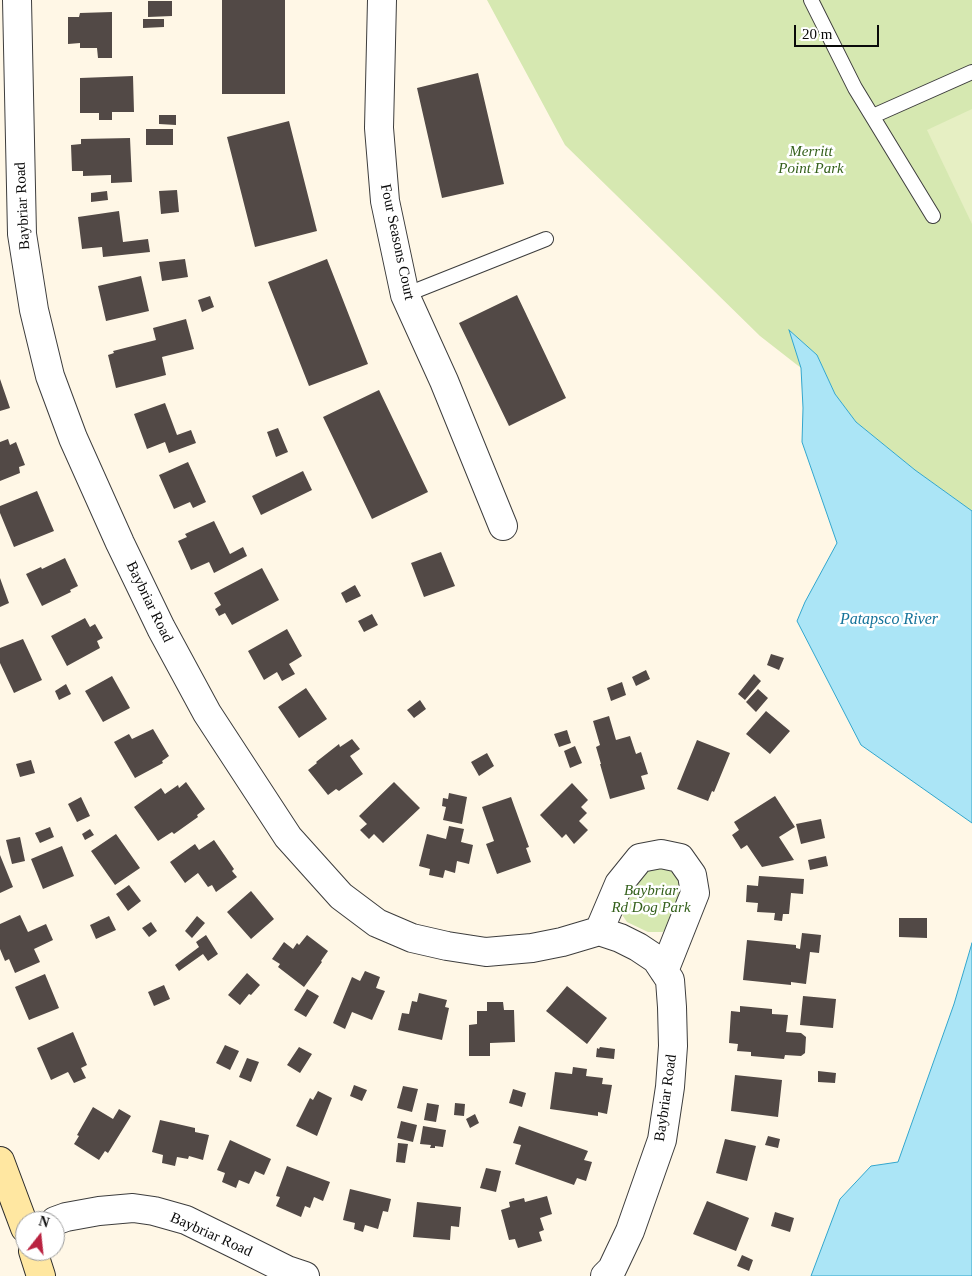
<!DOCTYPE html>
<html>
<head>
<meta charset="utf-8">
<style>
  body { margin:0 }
  #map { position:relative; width:972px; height:1276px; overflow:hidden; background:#fff7e6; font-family:"Times New Roman",serif }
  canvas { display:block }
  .north { position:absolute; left:15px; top:1211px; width:50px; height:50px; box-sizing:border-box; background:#fff; border:1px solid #9d9d9d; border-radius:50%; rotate:16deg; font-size:14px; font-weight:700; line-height:20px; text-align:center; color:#0a0a0a }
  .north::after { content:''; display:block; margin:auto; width:18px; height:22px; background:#b92240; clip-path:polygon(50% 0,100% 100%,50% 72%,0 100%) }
  .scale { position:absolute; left:794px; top:25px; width:85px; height:22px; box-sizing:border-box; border:2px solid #0a0a0a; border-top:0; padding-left:6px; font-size:15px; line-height:18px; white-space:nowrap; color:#0a0a0a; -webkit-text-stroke:4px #fff; paint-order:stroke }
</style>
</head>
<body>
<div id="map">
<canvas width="972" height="1276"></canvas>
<div class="north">N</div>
<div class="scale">20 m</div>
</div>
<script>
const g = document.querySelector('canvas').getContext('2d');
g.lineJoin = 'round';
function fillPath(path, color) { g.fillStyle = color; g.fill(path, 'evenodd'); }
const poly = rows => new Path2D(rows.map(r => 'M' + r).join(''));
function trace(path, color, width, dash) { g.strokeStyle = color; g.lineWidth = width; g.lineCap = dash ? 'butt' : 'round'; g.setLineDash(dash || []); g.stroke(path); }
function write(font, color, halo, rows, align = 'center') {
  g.font = font + ' "Times New Roman",serif'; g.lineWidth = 5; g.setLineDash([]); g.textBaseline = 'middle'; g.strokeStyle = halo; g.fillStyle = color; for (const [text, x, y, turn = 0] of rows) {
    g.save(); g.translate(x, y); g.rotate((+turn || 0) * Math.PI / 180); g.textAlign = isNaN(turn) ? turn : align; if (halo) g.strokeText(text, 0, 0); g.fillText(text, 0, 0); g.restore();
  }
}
const green = poly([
  [487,0,972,0,972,511,915,470,856,422,835,394,817,355,790,331,801,368,760,336,565,145],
  [651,864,672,869,681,886,680,901,671,921,663,932,648,932,627,922,621,913,623,898]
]);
const pitch = poly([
  [972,109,972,224,927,130]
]);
const water = poly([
  [789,330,817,355,835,394,856,422,915,470,972,511,972,823,861,745,797,621,805,602,837,543,802,442,803,408,801,368,789,330],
  [972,943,972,1276,811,1276,840,1199,871,1166,898,1162,954,1004,972,943]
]);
const building = poly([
  [222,0,285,0,285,94,222,94],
  [148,1,172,1,172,16,148,17],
  [112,12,112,58,98,58,97,48,80,48,80,43,68,44,68,17,79,17,80,13],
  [143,19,164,19,164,27,143,28],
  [478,73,504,184,442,198,417,88],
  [133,76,134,112,112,112,112,120,99,120,99,113,80,113,80,78],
  [159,115,176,115,176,125,159,124],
  [289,121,317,231,255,247,227,137],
  [146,129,173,129,173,145,146,145],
  [130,138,132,182,111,183,111,175,83,176,83,171,72,171,71,145,81,144,81,139],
  [177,190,179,212,161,214,159,191],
  [107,191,108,200,91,202,91,193],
  [119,211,123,242,148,239,150,252,103,257,102,247,82,249,78,217],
  [185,259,188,277,162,281,159,262],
  [327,259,368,364,309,386,268,282],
  [141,276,149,311,106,321,98,286],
  [517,295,566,398,509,426,459,323],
  [210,296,214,307,202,312,198,300],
  [186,319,194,349,162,357,166,375,116,388,108,355,114,353,113,351,156,340,153,328],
  [0,379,10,408,0,411],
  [379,390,428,492,372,519,323,417],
  [165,403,177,435,191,430,196,443,169,453,165,442,147,449,134,414],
  [278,428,288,452,276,457,267,432],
  [8,439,10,445,16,442,25,465,19,467,20,473,0,481,0,442],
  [188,462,206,502,193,508,190,502,174,509,159,475],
  [303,471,312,490,261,515,252,496],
  [37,491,54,531,14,547,0,513,0,506],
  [214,521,230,554,243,547,247,556,214,573,209,562,191,570,178,541,187,537,185,534],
  [441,552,455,586,424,597,411,563],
  [65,558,78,586,70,590,71,592,42,606,26,574,41,567,42,569],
  [262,568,279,600,232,625,225,613,219,616,215,609,221,605,214,593],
  [0,578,9,603,0,607],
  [355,585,361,596,346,603,341,593],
  [372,614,378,625,364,632,358,621],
  [85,618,90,627,95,624,103,638,97,641,100,648,67,666,51,636],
  [287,629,302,656,289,664,295,674,282,681,277,672,264,680,248,651],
  [23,639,42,680,14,693,0,663,0,648],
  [771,654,784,658,779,670,767,665],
  [646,670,650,679,636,686,632,677],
  [754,674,761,681,745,700,738,694],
  [112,676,130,708,103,722,85,691],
  [622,682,626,695,611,701,607,688],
  [66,684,71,694,59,700,55,691],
  [306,688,327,719,299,738,278,707],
  [758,689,768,698,756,712,746,702],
  [420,700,426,709,414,718,407,710],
  [766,711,790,731,770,754,746,734],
  [609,716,616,740,630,736,636,754,641,752,648,774,641,776,645,789,610,799,600,764,601,764,596,747,600,745,593,721],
  [153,729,169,756,162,761,163,763,135,778,114,742,129,734,132,739],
  [567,730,571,743,559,747,554,734],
  [352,739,360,749,350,756,363,774,339,791,336,789,328,795,308,770,317,763,316,762,339,744,340,747],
  [697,740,730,753,714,792,712,791,708,801,677,789],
  [575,746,582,763,570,768,564,751],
  [487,753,494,766,479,776,471,762],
  [31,760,35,773,20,777,16,764],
  [186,782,205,809,197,815,198,817,174,834,172,832,158,841,134,807,161,788,165,794,178,785,179,788],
  [394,782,420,808,383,843,374,834,369,839,360,830,367,824,359,816],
  [572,783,588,800,581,807,587,813,579,821,588,830,574,844,566,834,562,838,540,815],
  [449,793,467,797,462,824,443,820,446,807,442,806,443,798,448,799],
  [775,796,795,827,779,837,794,860,762,867,747,845,741,849,732,835,739,830,734,822],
  [81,797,90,816,77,822,68,804],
  [511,797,529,847,526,848,531,862,497,874,486,844,494,841,482,807],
  [821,819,825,838,801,844,796,824],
  [449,826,464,829,461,842,473,845,469,864,457,861,455,873,445,870,443,878,429,875,430,869,419,866,427,834,446,839],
  [50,827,54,837,40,843,35,833],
  [90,829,94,835,85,840,82,834],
  [116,834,140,868,115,885,91,851],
  [20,837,25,861,12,864,6,840],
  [214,840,234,869,232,871,237,877,216,892,212,885,208,887,198,873,185,883,170,862,195,844,199,850],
  [62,846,74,876,43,889,31,859],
  [0,855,13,887,0,893],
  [826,856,828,866,810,870,808,860],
  [759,876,804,879,803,894,791,893,789,914,783,914,782,921,774,920,775,913,757,912,758,903,746,902,747,885,758,886],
  [129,885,141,901,128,911,116,894],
  [251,891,274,919,251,939,227,912],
  [20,915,28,932,46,924,53,940,34,949,40,962,15,973,9,959,5,961,0,949,0,924],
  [109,916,116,930,96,939,90,925],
  [197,916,205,923,192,938,185,931],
  [899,918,927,918,927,938,899,937],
  [151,922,157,931,149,937,142,928],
  [802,933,821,935,819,953,810,952,806,984,791,982,791,985,743,980,747,940,796,945,796,948,800,949],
  [206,935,218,954,208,961,203,954,179,971,175,965,199,947,196,942],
  [307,935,328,951,321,961,322,962,304,987,278,967,280,964,272,959,284,942,293,949,297,943,299,945],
  [365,971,380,977,376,988,385,991,372,1020,352,1012,345,1029,333,1023,352,977,360,981],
  [247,973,260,985,251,995,249,994,240,1005,228,995],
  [45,974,59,1008,29,1020,15,987],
  [164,985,170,999,154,1006,148,992],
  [567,986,607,1018,587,1044,546,1011],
  [307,989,319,996,306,1017,294,1010],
  [419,993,447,1000,445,1007,449,1008,442,1040,398,1030,402,1013,409,1014,412,1001,417,1002],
  [803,996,836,999,833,1028,800,1025],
  [487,1002,503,1002,504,1010,514,1010,515,1042,490,1043,490,1056,469,1056,469,1025,477,1024,477,1011,487,1011],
  [740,1006,772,1009,772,1014,788,1015,786,1032,801,1033,806,1037,805,1053,801,1056,785,1055,784,1059,751,1056,751,1052,737,1051,738,1044,729,1043,731,1011,740,1012],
  [73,1032,87,1065,81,1068,86,1078,74,1083,68,1072,51,1080,37,1048],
  [225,1045,239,1051,230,1070,216,1063],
  [299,1047,312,1054,300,1073,287,1065],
  [600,1047,615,1049,614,1059,596,1057,597,1048,599,1049],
  [247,1058,259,1062,251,1082,239,1077],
  [573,1067,587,1069,586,1076,603,1078,602,1084,612,1085,607,1114,598,1112,598,1116,550,1109,555,1072,572,1074],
  [818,1071,836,1073,835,1083,818,1082],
  [735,1075,782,1080,778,1117,731,1111],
  [354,1085,367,1090,362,1101,350,1096],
  [403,1086,418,1089,412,1112,397,1108],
  [513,1089,526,1093,522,1107,509,1103],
  [318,1091,332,1098,317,1136,296,1126,310,1098,313,1100],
  [427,1103,439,1105,436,1122,424,1120],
  [455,1103,465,1104,464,1116,454,1115],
  [93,1107,113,1119,119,1109,131,1116,108,1153,105,1151,99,1160,74,1144,79,1136,77,1135],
  [475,1114,479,1123,470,1128,466,1119],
  [160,1120,195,1128,195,1132,209,1135,203,1160,189,1156,188,1159,177,1157,175,1166,162,1163,163,1155,152,1152],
  [401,1121,417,1125,413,1142,397,1138],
  [423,1126,446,1130,443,1147,435,1146,435,1148,430,1148,431,1145,420,1144],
  [519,1126,588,1151,584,1160,592,1162,586,1181,577,1178,574,1185,515,1164,521,1145,513,1143],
  [768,1136,780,1139,778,1148,765,1145],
  [725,1139,756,1146,747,1181,716,1173],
  [230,1140,271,1159,264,1175,255,1171,249,1184,239,1180,236,1188,222,1182,225,1173,217,1170],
  [398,1143,408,1144,405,1163,396,1162],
  [287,1166,330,1182,323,1201,314,1197,310,1208,305,1206,301,1217,276,1206,280,1197,276,1196],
  [486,1168,501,1171,496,1192,480,1188],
  [350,1189,391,1199,388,1212,383,1211,378,1229,365,1225,363,1232,354,1229,355,1223,343,1220],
  [547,1196,552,1214,540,1218,544,1230,539,1232,542,1241,518,1248,515,1239,509,1240,501,1210,510,1207,509,1202,524,1198,525,1202],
  [707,1201,749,1218,736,1251,693,1234],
  [417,1202,461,1207,459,1227,451,1226,450,1240,413,1237],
  [775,1212,794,1218,790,1232,771,1226],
  [742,1255,753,1260,749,1271,737,1266]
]);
const service = poly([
  [811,0,855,88,933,216],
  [873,116,972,72],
  [405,295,546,239]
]);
const minor = poly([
  [17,0,22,234,34,310,50,376,73,438,120,543,161,628,207,713,288,837,341,896,377,923,412,938,447,946,486,952,532,948,562,942,599,931,620,938,638,947,656,959,670,980,672,1007,673,1046,670,1087,662,1140,630,1231,612,1269,605,1276],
  [382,0,379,128,385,201,405,295,444,381,503,526],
  [599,931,619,884,640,858,661,854,680,858,692,875,695,893,664,971],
  [55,1221,66,1217,99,1211,133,1208,154,1211,186,1220,239,1246,287,1270,305,1276]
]);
const secondary = poly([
  [0,1161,25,1228],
  [33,1251,41,1276]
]);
const parkNames = [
  ["Merritt",811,152],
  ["Point Park",811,169],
  ["Baybriar",651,891],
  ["Rd Dog Park",651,908]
];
const streetNames = [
  ["Baybriar Road",23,206,-93],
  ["Four Seasons Court",397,242,78],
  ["Baybriar Road",149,602,64],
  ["Baybriar Road",666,1098,-82],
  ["Baybriar Road",211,1235,24]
];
const waterNames = [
  ["Patapsco River",889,620]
];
fillPath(green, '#d6e8b1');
fillPath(pitch, '#e6efc3');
fillPath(water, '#abe5f6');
trace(water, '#32a6cd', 1);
fillPath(building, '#524946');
trace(service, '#3d3d3d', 16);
trace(minor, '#3d3d3d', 30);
trace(secondary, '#2c2c2c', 30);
trace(service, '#fff', 14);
trace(minor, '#fff', 28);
trace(secondary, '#ffe7a1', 28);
write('italic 15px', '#34601b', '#fff', parkNames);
write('15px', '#0a0a0a', '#fff', streetNames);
write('italic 16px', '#14739a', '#fff', waterNames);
</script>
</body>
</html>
